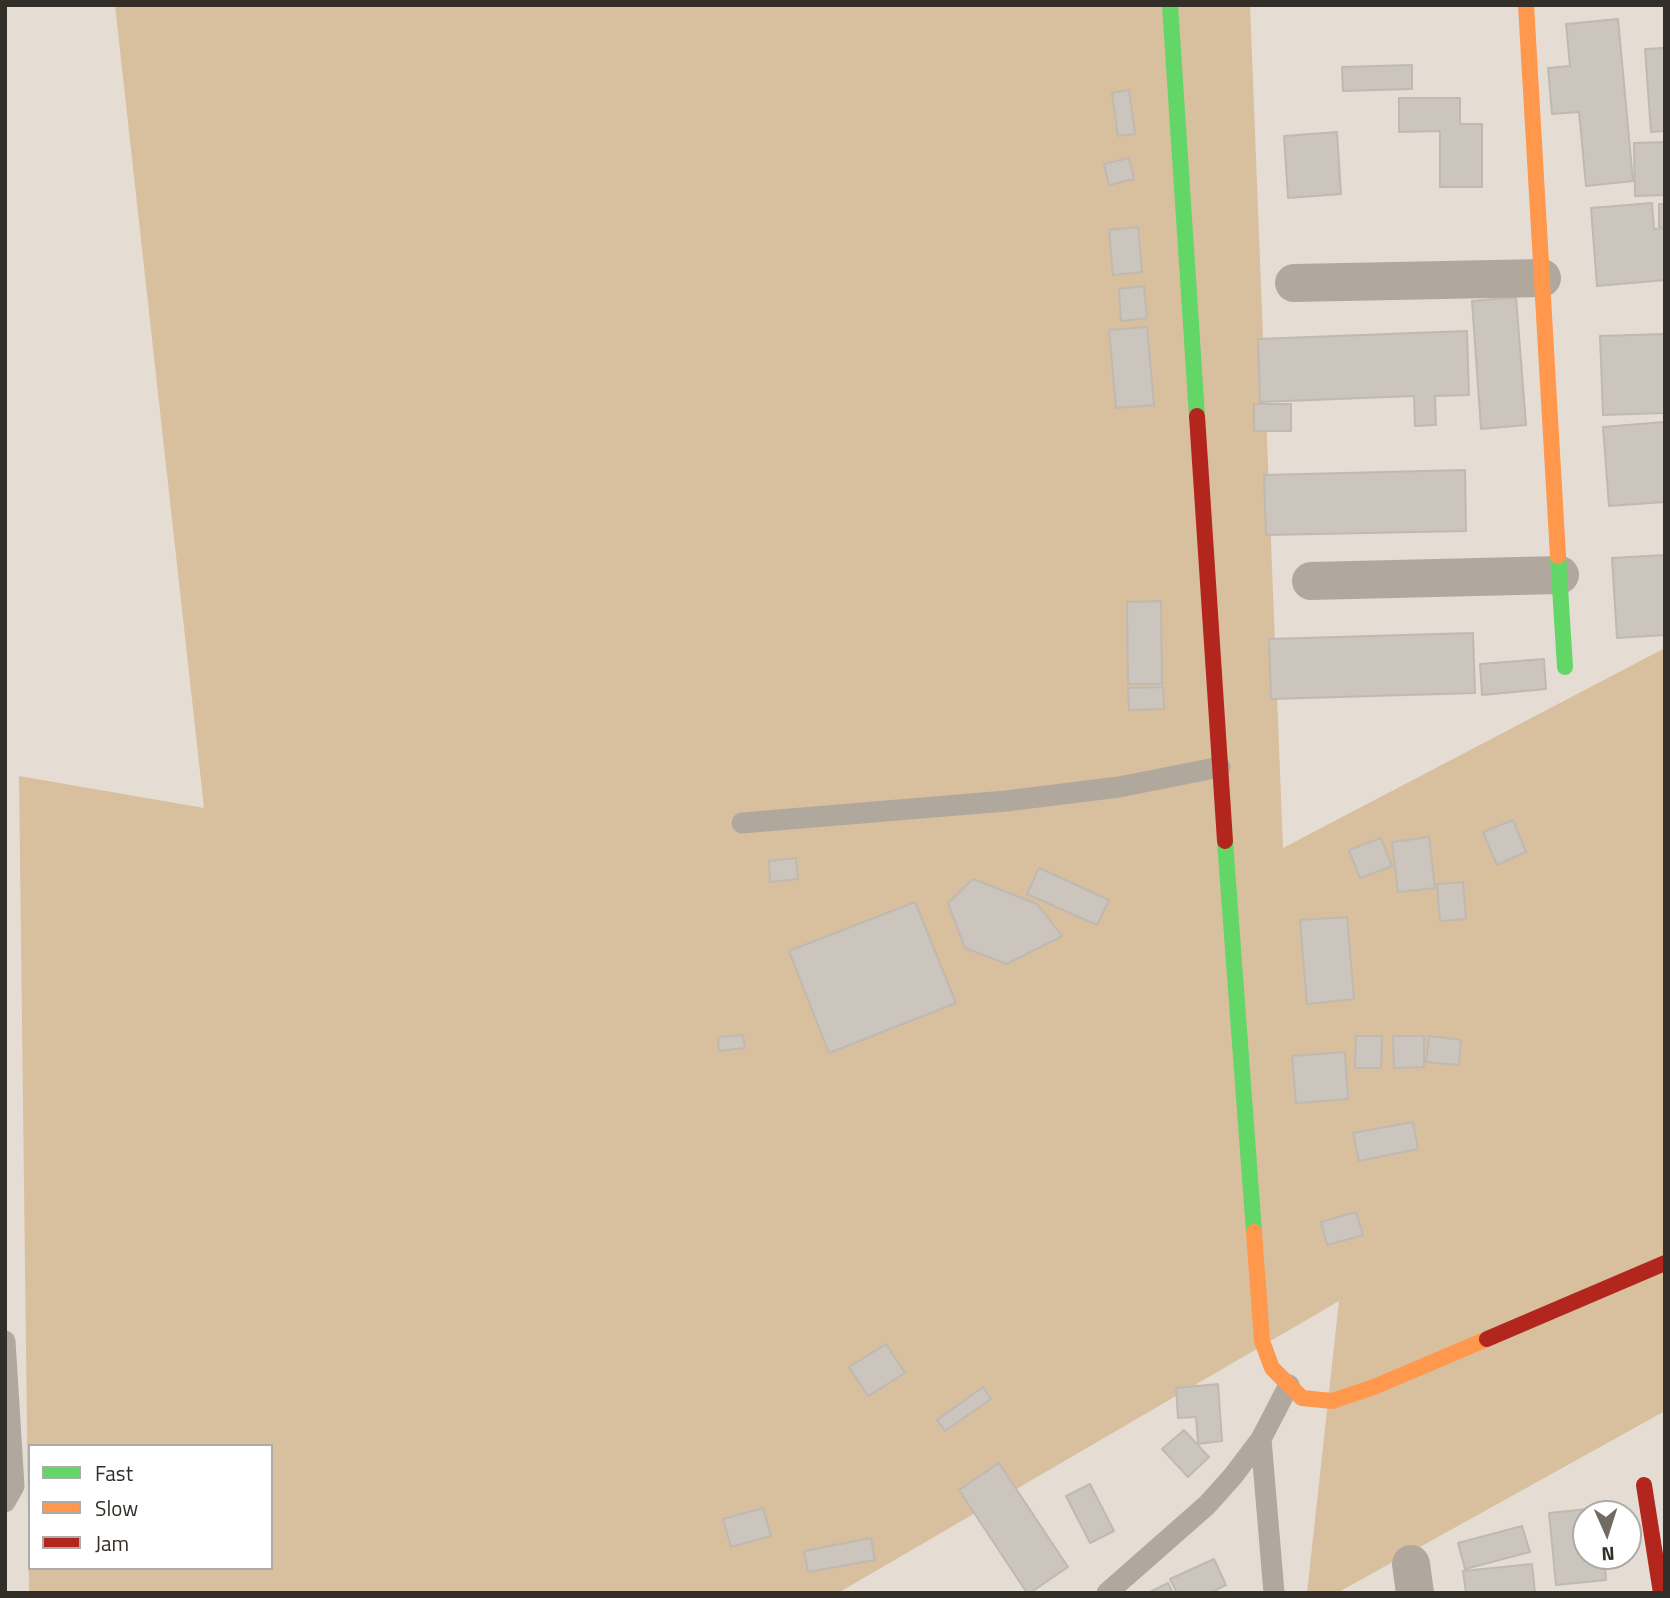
<!DOCTYPE html>
<html>
<head>
<meta charset="utf-8">
<style>
  body { margin:0 }
  #map { position:relative; width:1670px; height:1598px; overflow:hidden; background:#e5ddd4; font-family:"Titillium Web",sans-serif }
  canvas { display:block }
  .frame { position:absolute; inset:0; border:7px solid #332e27; pointer-events:none }
  .legend { position:absolute; left:28px; top:1444px; width:245px; height:126px; box-sizing:border-box; background:#fff; border:2px solid #adaba9; margin:0; padding:9px 12px; list-style:none; font-size:21px; color:#332e27 }
  .legend li { display:flex; align-items:center; gap:14px; height:35px }
  .legend b { width:35px; border:2px solid #adaba9 }
  .north { position:absolute; left:1572px; top:1500px; width:70px; height:70px; box-sizing:border-box; background:#fff; border:2px solid #adaba9; border-radius:50%; rotate:177deg; font-size:19px; font-weight:700; line-height:28px; text-align:center; color:#332e27 }
  .north::after { content:''; display:block; margin:auto; width:24px; height:32px; background:#716b64; clip-path:polygon(50% 0,100% 100%,50% 72%,0 100%) }
</style>
</head>
<body>
<div id="map">
<canvas width="1670" height="1598"></canvas>
<div class="frame"></div>
<ul class="legend">
<li><b style="height:9px;background:#63d668"></b>Fast</li>
<li><b style="height:9px;background:#ff974d"></b>Slow</li>
<li><b style="height:9px;background:#b3261e"></b>Jam</li>
</ul>
<div class="north">N</div>
</div>
<script>
const g = document.querySelector('canvas').getContext('2d');
g.lineJoin = 'round';
function fillPath(path, color) { g.fillStyle = color; g.fill(path, 'evenodd'); }
const poly = rows => new Path2D(rows.map(r => 'M' + r).join(''));
function trace(path, color, width, dash) { g.strokeStyle = color; g.lineWidth = width; g.lineCap = dash ? 'butt' : 'round'; g.setLineDash(dash || []); g.stroke(path); }
const green = poly([
  [115,5,1250,5,1283,848,1665,648,1665,1411,1337,1593,1307,1593,1339,1301,838,1593,29,1593,19,776,204,808],
  [30,1446,271,1446,271,1568,30,1568]
]);
const building = poly([
  [1618,19,1633,181,1586,186,1579,112,1552,114,1548,68,1570,66,1566,24,1618,19],
  [1665,48,1665,131,1651,132,1645,49,1665,48],
  [1412,65,1412,89,1343,91,1342,67,1412,65],
  [1129,90,1135,134,1118,136,1112,93,1129,90],
  [1399,98,1460,98,1460,124,1482,124,1482,187,1440,187,1440,131,1399,132,1399,98],
  [1337,132,1341,194,1288,198,1284,136,1337,132],
  [1665,142,1665,195,1635,196,1634,143,1665,142],
  [1129,158,1134,179,1109,185,1104,164,1129,158],
  [1652,203,1654,229,1665,228,1665,280,1597,286,1591,208,1652,203],
  [1659,204,1665,204,1665,227,1659,227,1659,204],
  [1138,227,1142,272,1113,275,1109,230,1138,227],
  [1144,286,1147,318,1121,321,1119,289,1144,286],
  [1516,297,1526,425,1481,429,1472,301,1516,297],
  [1147,327,1154,405,1116,408,1109,330,1147,327],
  [1467,331,1469,395,1435,396,1436,425,1415,426,1414,396,1260,402,1258,339,1467,331],
  [1665,334,1664,413,1603,415,1600,336,1665,334],
  [1254,404,1291,404,1291,431,1254,431,1254,404],
  [1664,422,1665,502,1609,506,1603,427,1664,422],
  [1465,470,1466,531,1266,535,1264,475,1465,470],
  [1665,555,1665,635,1617,638,1612,558,1665,555],
  [1161,601,1162,684,1128,684,1127,602,1161,601],
  [1473,633,1475,693,1271,699,1269,639,1473,633],
  [1544,659,1546,689,1482,695,1480,664,1544,659],
  [1163,687,1164,709,1129,710,1128,688,1163,687],
  [1513,820,1526,852,1497,865,1483,832,1513,820],
  [1429,837,1435,888,1398,892,1392,842,1429,837],
  [1381,838,1392,866,1360,878,1349,850,1381,838],
  [796,858,798,879,770,882,769,861,796,858],
  [1039,868,1109,900,1097,925,1027,894,1039,868],
  [973,879,1037,904,1062,936,1007,964,965,948,948,903,973,879],
  [1463,882,1466,919,1440,921,1437,884,1463,882],
  [915,902,956,1003,829,1053,789,951,915,902],
  [1347,917,1354,999,1307,1004,1300,920,1347,917],
  [743,1035,745,1048,719,1051,718,1037,743,1035],
  [1356,1036,1382,1036,1381,1068,1355,1068,1356,1036],
  [1393,1036,1424,1036,1424,1067,1394,1068,1393,1036],
  [1429,1036,1461,1040,1459,1065,1426,1062,1429,1036],
  [1345,1052,1348,1099,1296,1103,1292,1056,1345,1052],
  [1413,1122,1418,1149,1359,1161,1353,1133,1413,1122],
  [1356,1212,1363,1235,1327,1245,1321,1222,1356,1212],
  [886,1344,905,1373,868,1396,849,1367,886,1344],
  [1218,1384,1222,1441,1198,1444,1196,1417,1178,1418,1176,1388,1218,1384],
  [983,1387,991,1399,945,1431,937,1420,983,1387],
  [1184,1430,1209,1457,1188,1477,1162,1449,1184,1430],
  [999,1463,1068,1567,1030,1593,1027,1593,959,1490,999,1463],
  [1090,1484,1114,1531,1090,1543,1066,1496,1090,1484],
  [1617,1506,1618,1514,1586,1514,1586,1556,1604,1556,1606,1580,1556,1585,1549,1513,1617,1506],
  [763,1508,771,1536,731,1547,723,1519,763,1508],
  [1522,1526,1530,1552,1465,1569,1458,1543,1522,1526],
  [871,1538,875,1560,808,1572,804,1551,871,1538],
  [1214,1559,1226,1585,1210,1593,1177,1593,1170,1579,1214,1559],
  [1532,1564,1535,1593,1466,1593,1463,1571,1532,1564],
  [1168,1583,1173,1593,1148,1593,1168,1583]
]);
const lane = poly([
  [742,823,1006,801,1119,787,1220,767],
  [5,1341,14,1486,5,1502],
  [1261,1439,1274,1593],
  [1107,1593,1207,1505,1233,1476,1261,1439,1289,1385]
]);
const street = poly([
  [1294,283,1542,278],
  [1311,581,1560,575],
  [1411,1564,1415,1593]
]);
const fast = poly([
  [1170,5,1197,416],
  [1558,556,1565,667],
  [1225,841,1254,1232]
]);
const slow = poly([
  [1526,5,1558,556],
  [1254,1232,1262,1341,1272,1368,1302,1398,1332,1401,1374,1387,1487,1339]
]);
const jam = poly([
  [1197,416,1225,841],
  [1487,1339,1665,1263],
  [1644,1485,1661,1593]
]);
fillPath(green, '#d8bf9e');
fillPath(building, '#cbc5bd');
trace(building, '#bfb9b2', 2);
trace(lane, '#b1a89d', 21);
trace(street, '#b1a89d', 38);
trace(fast, '#63d668', 16);
trace(slow, '#ff974d', 16);
trace(jam, '#b3261e', 16);
</script>
</body>
</html>
